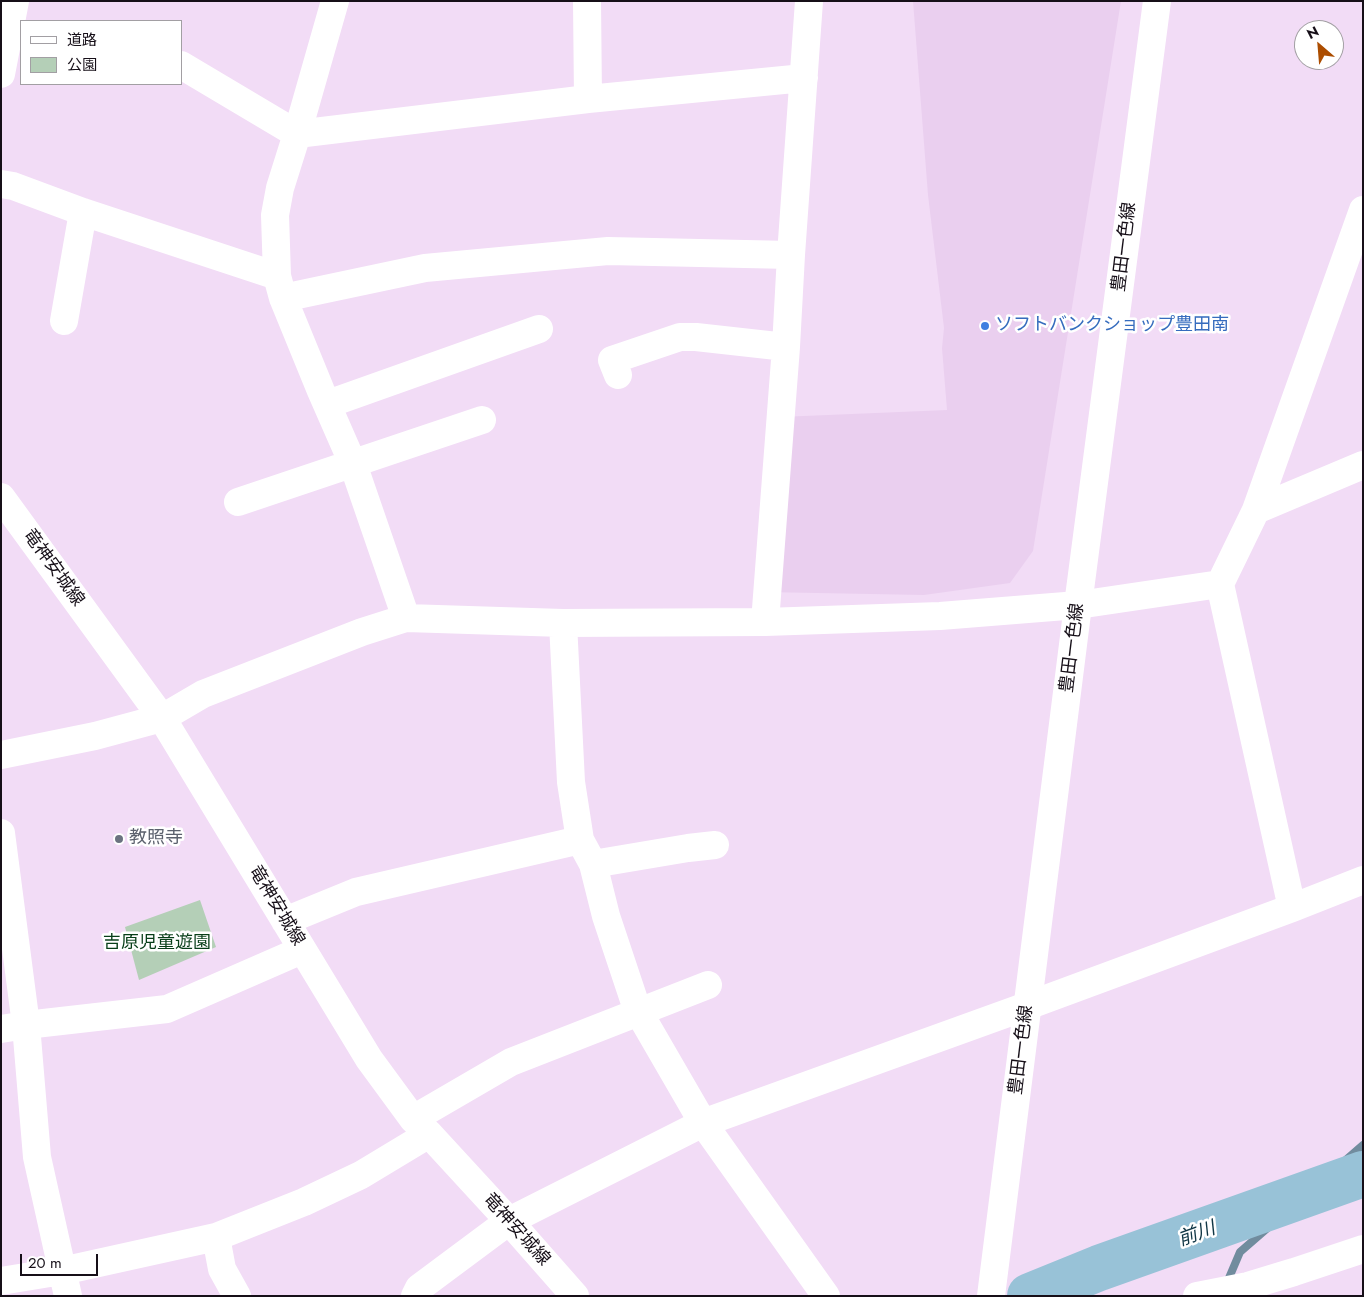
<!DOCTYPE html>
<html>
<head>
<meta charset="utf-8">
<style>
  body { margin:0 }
  #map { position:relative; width:1364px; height:1297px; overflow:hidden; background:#f2dcf6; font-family:Jost,"Noto Sans JP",sans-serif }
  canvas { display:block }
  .frame { position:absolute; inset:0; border:2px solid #160f18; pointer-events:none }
  .legend { position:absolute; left:20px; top:20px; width:162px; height:65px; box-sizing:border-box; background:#fff; border:1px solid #a29fa3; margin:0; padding:6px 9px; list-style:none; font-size:15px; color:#160f18 }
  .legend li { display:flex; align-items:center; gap:10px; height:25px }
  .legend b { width:25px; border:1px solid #a29fa3 }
  .north { position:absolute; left:1294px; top:20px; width:50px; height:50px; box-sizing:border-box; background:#fff; border:1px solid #a29fa3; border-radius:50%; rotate:333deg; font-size:14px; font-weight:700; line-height:20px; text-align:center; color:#160f18 }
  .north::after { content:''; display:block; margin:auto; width:18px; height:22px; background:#ac4d00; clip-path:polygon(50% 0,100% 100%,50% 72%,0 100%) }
  .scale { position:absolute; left:20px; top:1254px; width:78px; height:22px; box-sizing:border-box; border:2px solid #160f18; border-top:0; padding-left:6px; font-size:15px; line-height:18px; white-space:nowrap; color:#160f18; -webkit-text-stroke:4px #fff; paint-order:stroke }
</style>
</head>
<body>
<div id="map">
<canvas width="1364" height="1297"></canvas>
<div class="frame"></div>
<ul class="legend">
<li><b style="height:6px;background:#fff"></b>道路</li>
<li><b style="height:14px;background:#b4cfb7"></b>公園</li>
</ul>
<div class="north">N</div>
<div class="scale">20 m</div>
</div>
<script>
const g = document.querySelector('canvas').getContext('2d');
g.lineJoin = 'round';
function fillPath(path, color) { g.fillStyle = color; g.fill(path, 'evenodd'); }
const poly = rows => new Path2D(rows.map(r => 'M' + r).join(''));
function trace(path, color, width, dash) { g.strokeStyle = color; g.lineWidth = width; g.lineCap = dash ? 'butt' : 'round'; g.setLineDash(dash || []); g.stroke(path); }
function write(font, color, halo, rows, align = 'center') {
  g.font = font + ' Jost,"Noto Sans JP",sans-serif'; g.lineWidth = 5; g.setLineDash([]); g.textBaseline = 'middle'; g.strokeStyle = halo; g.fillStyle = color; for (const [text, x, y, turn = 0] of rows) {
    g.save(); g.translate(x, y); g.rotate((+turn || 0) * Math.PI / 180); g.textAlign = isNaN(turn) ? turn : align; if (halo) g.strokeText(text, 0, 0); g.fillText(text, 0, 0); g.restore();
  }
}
const built = poly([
  [913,1,1121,1,1033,551,1010,583,924,595,763,592,780,417,947,410,942,348,944,328,928,195]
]);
const green = poly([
  [200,900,216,947,139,980,125,927]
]);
const stream = poly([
  [1226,1285,1240,1252,1363,1145]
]);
const river = poly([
  [1030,1296,1099,1268,1363,1174]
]);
const street = poly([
  [335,1,297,134,280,188,275,215,277,276,283,298,321,391,353,464,406,618],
  [587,1,588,99],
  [181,65,297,134,588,99,804,78],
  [1,74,15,1],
  [1,184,13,186,83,212,277,276],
  [283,298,425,268,608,251,791,255],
  [64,321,83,212],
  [618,375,612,360,680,337,696,337,786,347],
  [328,404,539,329],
  [1,497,162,718,369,1059,413,1119,429,1134,509,1221,575,1296],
  [238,502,482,420],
  [1256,510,1363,210],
  [765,622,786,347,791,255,809,1],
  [563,623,571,782,580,840,593,864,606,916,637,1009,703,1123,826,1296],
  [1,755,95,736,162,718,203,694,362,632,406,618,563,623,765,622,940,616,1078,605,1220,584],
  [1,833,26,1025,37,1157,68,1296],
  [593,864,688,848,715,845],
  [1292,908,1220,584,1256,510,1363,465],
  [285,921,356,892,580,840],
  [1,1029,26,1025,167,1009,302,950],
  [413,1119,511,1062,708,985],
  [216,1237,222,1269,237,1296],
  [1,1281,62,1271,216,1237,304,1202,361,1175,429,1134],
  [415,1296,419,1288,509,1221,703,1123,1027,1006,1292,908,1363,880]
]);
const secondary = poly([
  [1197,1296,1248,1286,1294,1272,1363,1249]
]);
const primary = poly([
  [991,1296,1078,605,1157,1]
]);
const markers = [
  [985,326,5,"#3f7fe0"],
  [119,839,5,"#6b7280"]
];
const streetNames = [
  ["豊田一色線",1125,247,-83],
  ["竜神安城線",53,568,54],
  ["豊田一色線",1073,648,-83],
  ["竜神安城線",276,906,59],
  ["豊田一色線",1022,1050,-83],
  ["竜神安城線",516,1230,48]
];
const shopNames = [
  ["ソフトバンクショップ豊田南",995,326]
];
const worshipNames = [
  ["教照寺",129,839]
];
const parkNames = [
  ["吉原児童遊園",157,944]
];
const waterNames = [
  ["前川",1197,1235,-20]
];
fillPath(built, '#eacfef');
fillPath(green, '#b4cfb7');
trace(stream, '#718c9e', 8);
trace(river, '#98c2d7', 46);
trace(street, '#fff', 28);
trace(secondary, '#fff', 28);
trace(primary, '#fff', 28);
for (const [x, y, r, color] of markers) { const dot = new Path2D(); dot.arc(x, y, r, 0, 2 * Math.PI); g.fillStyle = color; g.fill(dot); trace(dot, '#fff', 2); }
write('18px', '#160f18', '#fff', streetNames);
write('18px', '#366cbe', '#fff', shopNames, 'left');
write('18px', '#5b616d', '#fff', worshipNames, 'left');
write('18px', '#083e19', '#fff', parkNames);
write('italic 19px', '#103645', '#fff', waterNames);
</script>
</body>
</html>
